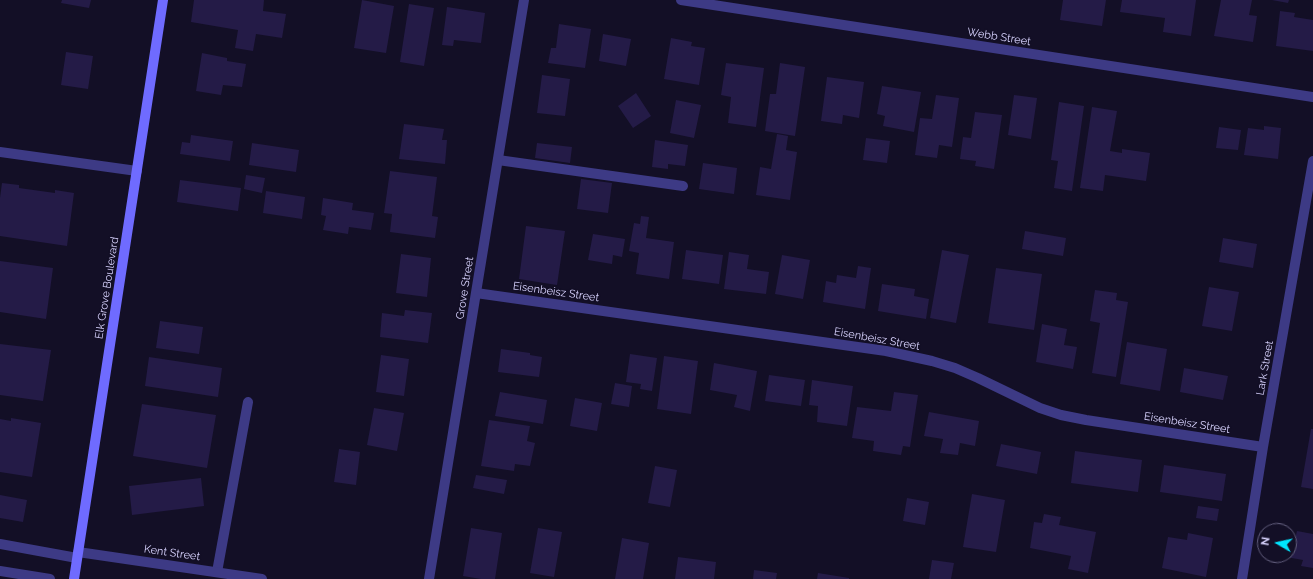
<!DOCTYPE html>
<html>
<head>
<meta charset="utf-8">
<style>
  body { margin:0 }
  #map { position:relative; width:1313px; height:579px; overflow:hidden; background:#130f26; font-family:Raleway,sans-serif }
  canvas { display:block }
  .north { position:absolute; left:1257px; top:523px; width:40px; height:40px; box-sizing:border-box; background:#130f26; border:1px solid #625e7d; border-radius:50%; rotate:279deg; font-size:11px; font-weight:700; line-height:16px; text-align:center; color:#d9d4ff }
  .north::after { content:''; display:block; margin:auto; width:14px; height:18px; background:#00e5ff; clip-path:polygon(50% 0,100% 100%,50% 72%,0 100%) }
</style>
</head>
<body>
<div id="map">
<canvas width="1313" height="579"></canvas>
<div class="north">N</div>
</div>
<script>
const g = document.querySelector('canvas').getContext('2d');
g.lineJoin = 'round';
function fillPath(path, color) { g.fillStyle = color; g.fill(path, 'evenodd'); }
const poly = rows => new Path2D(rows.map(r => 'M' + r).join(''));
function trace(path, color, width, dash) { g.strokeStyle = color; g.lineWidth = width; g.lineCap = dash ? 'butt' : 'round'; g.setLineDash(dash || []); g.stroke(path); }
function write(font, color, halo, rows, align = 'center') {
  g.font = font + ' Raleway,sans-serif'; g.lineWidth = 3; g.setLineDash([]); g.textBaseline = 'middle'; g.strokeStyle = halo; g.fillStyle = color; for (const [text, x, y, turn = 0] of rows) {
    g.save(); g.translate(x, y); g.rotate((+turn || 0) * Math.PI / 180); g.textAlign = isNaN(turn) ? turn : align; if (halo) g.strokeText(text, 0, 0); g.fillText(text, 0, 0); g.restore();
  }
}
const building = poly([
  [62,0,91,0,89,8,61,3],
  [194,0,264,0,263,11,286,14,282,38,256,34,253,51,235,48,238,30,191,22],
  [362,0,394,6,386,53,354,48],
  [1063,0,1106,0,1102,26,1060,20],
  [1122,0,1196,0,1191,36,1163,32,1165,18,1120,12],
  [1221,0,1252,0,1249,15,1257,16,1253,42,1214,36],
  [1272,0,1289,0,1288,3],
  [409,4,434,8,424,66,400,62],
  [447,7,485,13,481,43,454,40,453,46,442,45],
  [1280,11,1295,13,1294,17,1313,20,1313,51,1276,46],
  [559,24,591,29,585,68,548,63,551,48,556,48],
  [603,34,631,39,626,66,599,61],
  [671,38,692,42,691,46,705,48,699,85,664,79],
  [66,52,93,56,88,89,61,85],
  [202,53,227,58,227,61,246,64,242,87,223,85,221,95,196,91],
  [726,63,764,68,756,127,728,123,731,97,721,95],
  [780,63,805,67,795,136,765,131,770,94,776,94],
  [542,75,570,79,565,116,537,113],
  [827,77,864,82,859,118,843,115,842,124,821,121],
  [882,86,921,92,914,132,883,126,885,116,877,114],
  [636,93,651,116,633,128,618,106],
  [936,95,959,98,952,147,939,145,937,158,915,155,920,118,932,119],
  [1014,95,1037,98,1031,139,1008,135],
  [676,100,701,105,694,138,670,133],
  [1059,102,1084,106,1072,191,1054,188,1058,161,1051,160],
  [1092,107,1117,111,1110,151,1122,153,1122,149,1150,153,1146,181,1105,175,1103,191,1080,188],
  [975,112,1002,115,994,169,975,166,976,161,960,159,963,137,971,138],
  [404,124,444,129,442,140,447,140,445,164,399,159],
  [1264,126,1281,128,1278,159,1244,155,1248,128,1264,130],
  [1219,127,1241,130,1238,150,1216,148],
  [777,134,788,136,786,150,797,152,790,200,756,195,760,167,771,169],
  [191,135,233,141,230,161,180,154,182,142,190,143],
  [866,138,890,141,887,163,863,160],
  [655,140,688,145,685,166,668,164,668,169,652,167],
  [252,143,299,150,296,172,249,165],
  [537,143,572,147,570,163,535,158],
  [703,163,737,168,734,194,699,189],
  [390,171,437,177,432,216,438,217,435,238,390,232,392,214,384,213],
  [246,175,265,178,262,193,244,189],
  [581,179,612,183,608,213,577,209],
  [180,180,241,188,238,211,177,202],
  [2,183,19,185,19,188,55,193,55,190,74,193,67,246,0,236,0,198],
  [266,191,305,197,302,219,263,213],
  [323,198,353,203,352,210,374,213,371,230,349,227,348,234,323,230,326,216,321,215],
  [641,216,649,217,646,238,674,242,669,279,636,274,639,253,629,251,634,223,640,224],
  [526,226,565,231,557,285,519,279],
  [1025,231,1066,238,1063,256,1022,249],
  [593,234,625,239,622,257,613,255,612,264,588,260],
  [1223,238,1257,244,1253,268,1219,262],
  [686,250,723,255,719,284,682,279],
  [942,250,969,255,956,323,930,318],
  [729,252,749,255,747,269,769,272,766,294,724,289],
  [401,254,431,258,427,297,396,293],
  [782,255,810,260,803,299,775,294],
  [0,261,53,268,46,319,0,312],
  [858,266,871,268,865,309,823,302,826,281,836,283,837,275,856,278],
  [996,268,1042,274,1034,330,988,323],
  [882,284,915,289,914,296,929,299,926,319,878,311],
  [1209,287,1239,292,1232,331,1202,326],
  [1095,290,1117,293,1116,300,1128,302,1116,377,1092,373,1100,323,1090,321],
  [405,310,432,313,428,343,380,337,382,313,404,316],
  [160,321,203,327,199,354,156,348],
  [1042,324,1067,329,1064,345,1077,347,1073,369,1036,362],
  [1127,342,1167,349,1160,391,1120,384],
  [0,344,51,350,43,401,0,395],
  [501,349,530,353,530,355,542,357,539,377,498,372],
  [630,354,657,358,652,391,640,389,641,384,626,382],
  [381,355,409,359,404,396,376,392],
  [664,356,698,361,691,414,657,409],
  [149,357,222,368,218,397,145,386],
  [714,363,757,371,750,411,734,407,737,395,710,390],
  [1184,368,1228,376,1223,400,1180,392],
  [769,375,805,380,801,406,765,401],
  [812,380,853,386,847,426,817,422,818,406,809,405],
  [615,383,632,386,629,407,611,404],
  [500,392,547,400,543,424,495,416],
  [894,392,918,395,910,447,903,446,901,455,873,451,874,441,852,438,857,407,891,411],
  [575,398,602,403,597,431,570,426],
  [142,404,216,415,207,468,133,456],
  [374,408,404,413,397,451,367,445],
  [929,412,979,421,975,446,960,443,958,455,940,453,943,439,924,436],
  [11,418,41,423,32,477,0,472,0,419,11,421],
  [489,420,530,426,527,441,535,443,530,466,515,464,514,471,481,466],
  [1311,429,1313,429,1313,489,1301,487],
  [1001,444,1041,452,1037,474,996,466],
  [339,449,360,452,356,485,334,482],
  [1075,451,1142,460,1138,492,1071,483],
  [1164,465,1226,474,1222,501,1160,492],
  [655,466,677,470,670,507,648,503],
  [476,475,507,480,504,494,473,488],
  [201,478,204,506,132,515,129,486],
  [972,494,1005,500,996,552,963,547],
  [0,495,27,500,23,522,0,518],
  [907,498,929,502,925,525,903,521],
  [1198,506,1219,509,1217,521,1196,518],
  [1044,514,1061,517,1059,525,1096,532,1088,573,1068,569,1071,556,1030,548,1034,522,1042,523],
  [471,528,502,533,495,579,481,579,463,576],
  [538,528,562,532,554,577,530,573],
  [1297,531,1313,534,1313,568,1301,566,1303,560,1286,557,1286,555,1289,555,1289,542,1294,543],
  [1188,533,1213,538,1206,577,1162,568,1168,537,1187,540],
  [622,538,649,543,643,579,615,579],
  [678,557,716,562,714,579,675,579],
  [932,560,954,563,951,579,929,579],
  [754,570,777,573,776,579,753,579],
  [818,573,849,578,849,579,817,579]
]);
const lane = poly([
  [498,160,683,186],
  [0,544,77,558],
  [0,571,50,579],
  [217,572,248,402]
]);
const street = poly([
  [681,0,1313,97],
  [0,152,137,171],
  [476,293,886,351,932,361,955,368,978,378,1040,408,1061,415,1086,420,1263,447],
  [78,552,262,579],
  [429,579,524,0],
  [1242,579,1263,447,1313,161]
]);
const secondary = poly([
  [74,579,163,0]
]);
const streetNames = [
  ["Webb Street",999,37,9],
  ["Elk Grove Boulevard",107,288,-81],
  ["Grove Street",465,288,-81],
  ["Eisenbeisz Street",556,292,8],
  ["Eisenbeisz Street",877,339,10],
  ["Lark Street",1265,368,-80],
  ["Eisenbeisz Street",1187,423,9],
  ["Kent Street",172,553,8]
];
fillPath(building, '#241b47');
trace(lane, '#3d3a85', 10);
trace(street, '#3d3a85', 10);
trace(secondary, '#6f6bff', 10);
write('11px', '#d9d4ff', '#130f26', streetNames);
</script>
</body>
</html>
